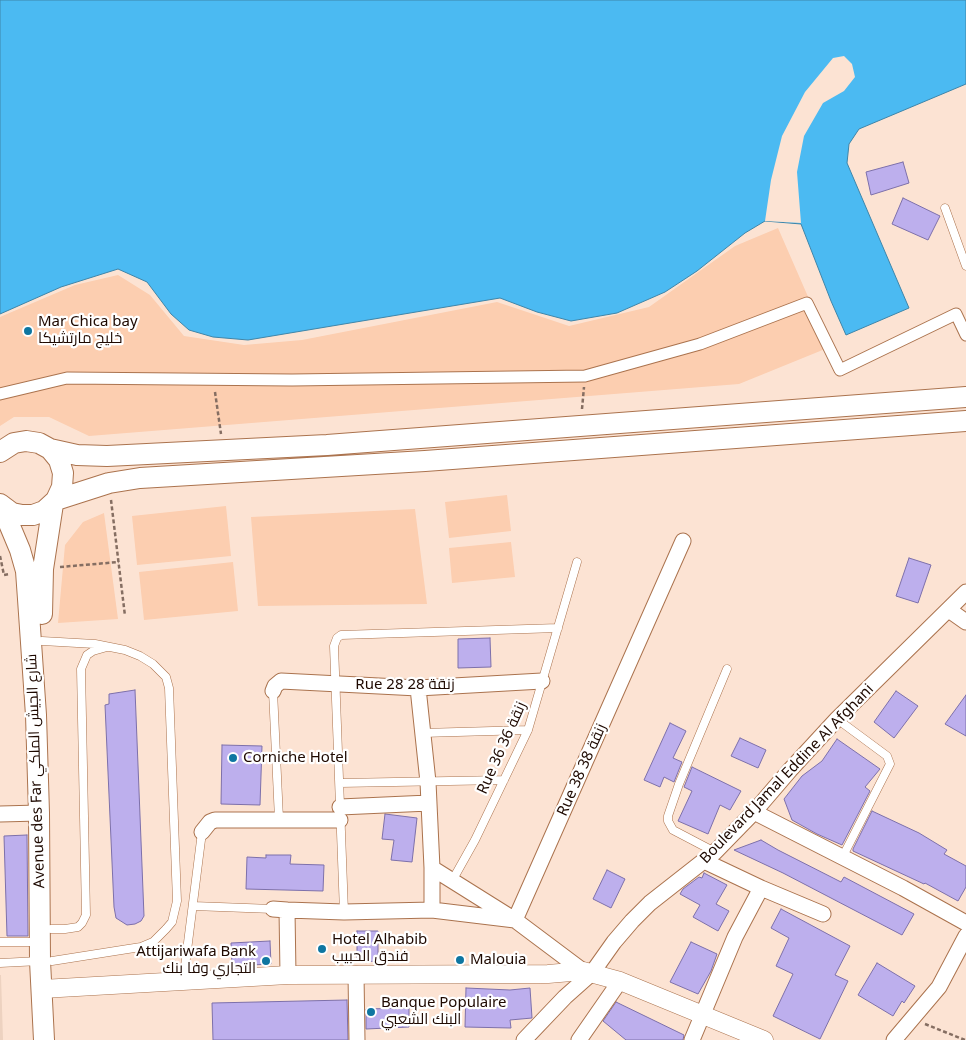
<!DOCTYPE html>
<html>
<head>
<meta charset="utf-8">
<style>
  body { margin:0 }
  canvas { display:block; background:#fce3d3 }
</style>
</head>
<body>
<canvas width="966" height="1040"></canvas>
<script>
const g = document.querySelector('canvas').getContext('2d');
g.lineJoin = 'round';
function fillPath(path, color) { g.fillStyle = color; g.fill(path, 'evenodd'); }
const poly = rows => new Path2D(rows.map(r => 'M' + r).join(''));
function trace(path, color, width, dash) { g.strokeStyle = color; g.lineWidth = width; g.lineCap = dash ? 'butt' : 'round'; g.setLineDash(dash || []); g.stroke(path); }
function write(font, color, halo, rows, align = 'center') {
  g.font = font + ' "Noto Sans",Cairo,sans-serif'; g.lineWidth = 4.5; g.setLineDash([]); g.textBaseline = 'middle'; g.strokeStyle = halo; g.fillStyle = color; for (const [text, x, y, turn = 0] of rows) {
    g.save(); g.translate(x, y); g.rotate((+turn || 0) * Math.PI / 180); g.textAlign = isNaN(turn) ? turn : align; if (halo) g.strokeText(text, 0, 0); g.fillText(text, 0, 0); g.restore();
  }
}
const built = poly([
  [0,975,1,975,3,1040,0,1040]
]);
const green = poly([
  [778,228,830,347,739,384,89,436,49,417,14,417,0,426,0,317,75,285,118,275,150,295,184,336,244,345,302,340,497,302,569,326,649,307,735,246],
  [507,495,511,531,449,538,445,502],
  [226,506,231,556,137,565,132,516],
  [415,509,427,604,258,606,251,517],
  [104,513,118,619,58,623,65,545,83,522],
  [511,542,515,577,452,583,449,548],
  [233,562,238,611,144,620,139,572]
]);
const water = poly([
  [0,0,966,0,966,84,859,129,849,144,847,163,909,308,846,335,831,301,801,224,765,221,745,233,697,271,665,292,617,313,571,321,537,312,500,298,248,340,213,337,189,330,171,314,147,282,118,269,61,287,0,314,0,0]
]);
const pier = poly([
  [844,56,852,64,855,77,844,91,823,103,804,136,797,172,801,223,765,221,771,180,782,136,805,92,833,58]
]);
const building = poly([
  [903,162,909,183,871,195,866,172,903,162],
  [903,198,940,216,928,240,892,224,903,198],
  [909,558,931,565,918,603,896,596,909,558],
  [490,638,491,667,458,668,458,639,490,638],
  [135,690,144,916,141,921,135,924,127,925,116,918,114,907,105,705,109,704,109,694,135,690],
  [896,691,918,706,894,738,874,722,896,691],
  [966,695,966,736,945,724,966,695],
  [670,723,686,731,673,758,682,762,674,782,664,777,660,787,644,780,670,723],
  [740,738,766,750,758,768,731,756,740,738],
  [837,739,880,769,865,787,870,791,842,845,817,834,792,820,784,799,802,776,822,761,837,739],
  [222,745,262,746,260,805,221,804,222,745],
  [692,767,741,791,730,810,720,805,708,834,678,821,692,791,684,787,692,767],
  [872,811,919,833,947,850,944,854,966,866,966,887,958,901,925,883,924,884,853,851,853,849,872,811],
  [385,814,417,818,412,862,391,860,394,840,382,839,385,814],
  [27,835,28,936,7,936,4,836,27,835],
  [761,840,778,850,841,882,844,877,914,914,902,935,783,873,734,850,761,840],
  [266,855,291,855,290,864,324,865,323,891,246,889,247,857,266,858,266,855],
  [607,870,625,879,611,908,593,899,607,870],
  [704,873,727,885,716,904,729,911,718,931,693,917,700,905,680,894,683,889,699,877,702,878,704,873],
  [781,909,850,946,835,975,848,981,820,1039,773,1016,793,974,776,966,789,938,771,928,781,909],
  [357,931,378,931,378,961,357,962,357,931],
  [270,941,271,964,232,966,231,943,270,941],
  [691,942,717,954,711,971,698,994,670,982,691,942],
  [877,963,915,986,904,1003,902,1001,893,1016,858,995,877,963],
  [466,988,510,990,530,988,532,1018,510,1020,511,1028,465,1027,466,988],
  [347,1000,348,1040,213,1040,212,1003,347,1000],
  [616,1002,684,1035,683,1040,626,1040,603,1021,616,1002],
  [409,1008,409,1027,366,1029,366,1009,409,1008]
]);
const path = poly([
  [215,392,221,434],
  [582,409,584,387],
  [111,500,125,616],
  [0,556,4,575,10,574],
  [60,567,119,562],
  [925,1024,965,1040]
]);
const service = poly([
  [945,208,966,266],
  [42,641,95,644,125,650,140,656,153,664,166,677,169,688,177,901,172,922,166,929,153,942,141,947,128,949,52,961],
  [273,691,279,819],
  [837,719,887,756,890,764,842,858],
  [422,733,528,730],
  [340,783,504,780],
  [715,852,673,830,668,821,668,816,679,784,727,669],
  [452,881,475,840,528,730,577,562],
  [193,906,273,909],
  [344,912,334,646,337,638,341,635,558,628],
  [51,929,65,929,78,927,82,923,86,915,81,669,87,655,93,651,107,647],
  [0,942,38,942],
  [0,963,40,961],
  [183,982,202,832]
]);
const pedestrian = poly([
  [0,394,67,378,292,380,585,376,700,344,807,303,840,370,956,314,966,335]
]);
const minor = poly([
  [949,610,966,622],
  [418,688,428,782,432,868,432,910],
  [273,691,275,686,281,681,418,688,542,681],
  [340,807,429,803],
  [754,812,903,888,966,923],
  [0,814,39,813],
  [202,832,210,822,215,820,340,820],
  [704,861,761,888,823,914],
  [432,868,515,920,583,971],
  [273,909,287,910,288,975],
  [287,910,344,912,432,910,515,920],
  [515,920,683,541],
  [356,974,357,1040],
  [524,1040,565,997,592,973,614,942,632,921,650,903,715,852,754,812,790,770,837,719,966,592],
  [579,1040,620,981],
  [692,1040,735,937,761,888],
  [894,1040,939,987,966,936]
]);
const tertiary = poly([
  [42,989,288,975,548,974,583,971,620,981,764,1040]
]);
const secondary = poly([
  [50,449,77,455,107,456,327,445,966,397],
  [0,452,14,443,26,441,39,443,50,449,59,460,63,473,62,487,56,500,44,511,33,515,22,515,12,513,0,504],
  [56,500,109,483,140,478,425,461,966,421],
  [2,507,20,550,26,571,28,599,36,715,39,813,40,961,44,1040],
  [42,614,43,569,53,504]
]);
const markers = [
  [28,331,5,"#0e76a1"],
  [233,758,5,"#0e76a1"],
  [322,949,5,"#0e76a1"],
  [460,960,5,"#0e76a1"],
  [266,961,5,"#0e76a1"],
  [371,1012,5,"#0e76a1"]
];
const poiNames = [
  ["Mar Chica bay",38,322],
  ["خليج مارتشيكا",38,339],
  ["Corniche Hotel",243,758],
  ["Hotel Alhabib",332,940],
  ["فندق الحبيب",332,957],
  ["Attijariwafa Bank",256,952,"right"],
  ["التجاري وفا بنك",256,969,"right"],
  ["Malouia",470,960],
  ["Banque Populaire",381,1003],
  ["البنك الشعبي",381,1020]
];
const streetNames = [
  ["Rue 28 زنقة 28",405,685],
  ["Rue 36 زنقة 36",502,748,-66],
  ["Rue 38 زنقة 38",582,770,-66],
  ["Avenue des Far شارع الجيش الملكي",36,771,-92],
  ["Boulevard Jamal Eddine Al Afghani",787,774,-46]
];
fillPath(built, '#edd2c0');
fillPath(green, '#fcceb0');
fillPath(water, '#4bbaf2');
trace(water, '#3e85a9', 1);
fillPath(pier, '#fce3d3');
fillPath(building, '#bdafed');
trace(building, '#7d70aa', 1);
trace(service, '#ab734e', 9);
trace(pedestrian, '#ab734e', 13);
trace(minor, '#ab734e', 17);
trace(tertiary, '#ab734e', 19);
trace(secondary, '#ab734e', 22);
trace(path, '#856e62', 2.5, [4, 2.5]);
trace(service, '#fff', 8);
trace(pedestrian, '#fff', 11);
trace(minor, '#fff', 15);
trace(tertiary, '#fff', 18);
trace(secondary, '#fff', 20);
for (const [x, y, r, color] of markers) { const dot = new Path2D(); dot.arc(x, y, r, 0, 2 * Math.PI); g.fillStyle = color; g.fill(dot); trace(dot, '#fff', 2); }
write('15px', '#1e0900', '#fff', poiNames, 'left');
write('15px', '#1e0900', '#fff', streetNames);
</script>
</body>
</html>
